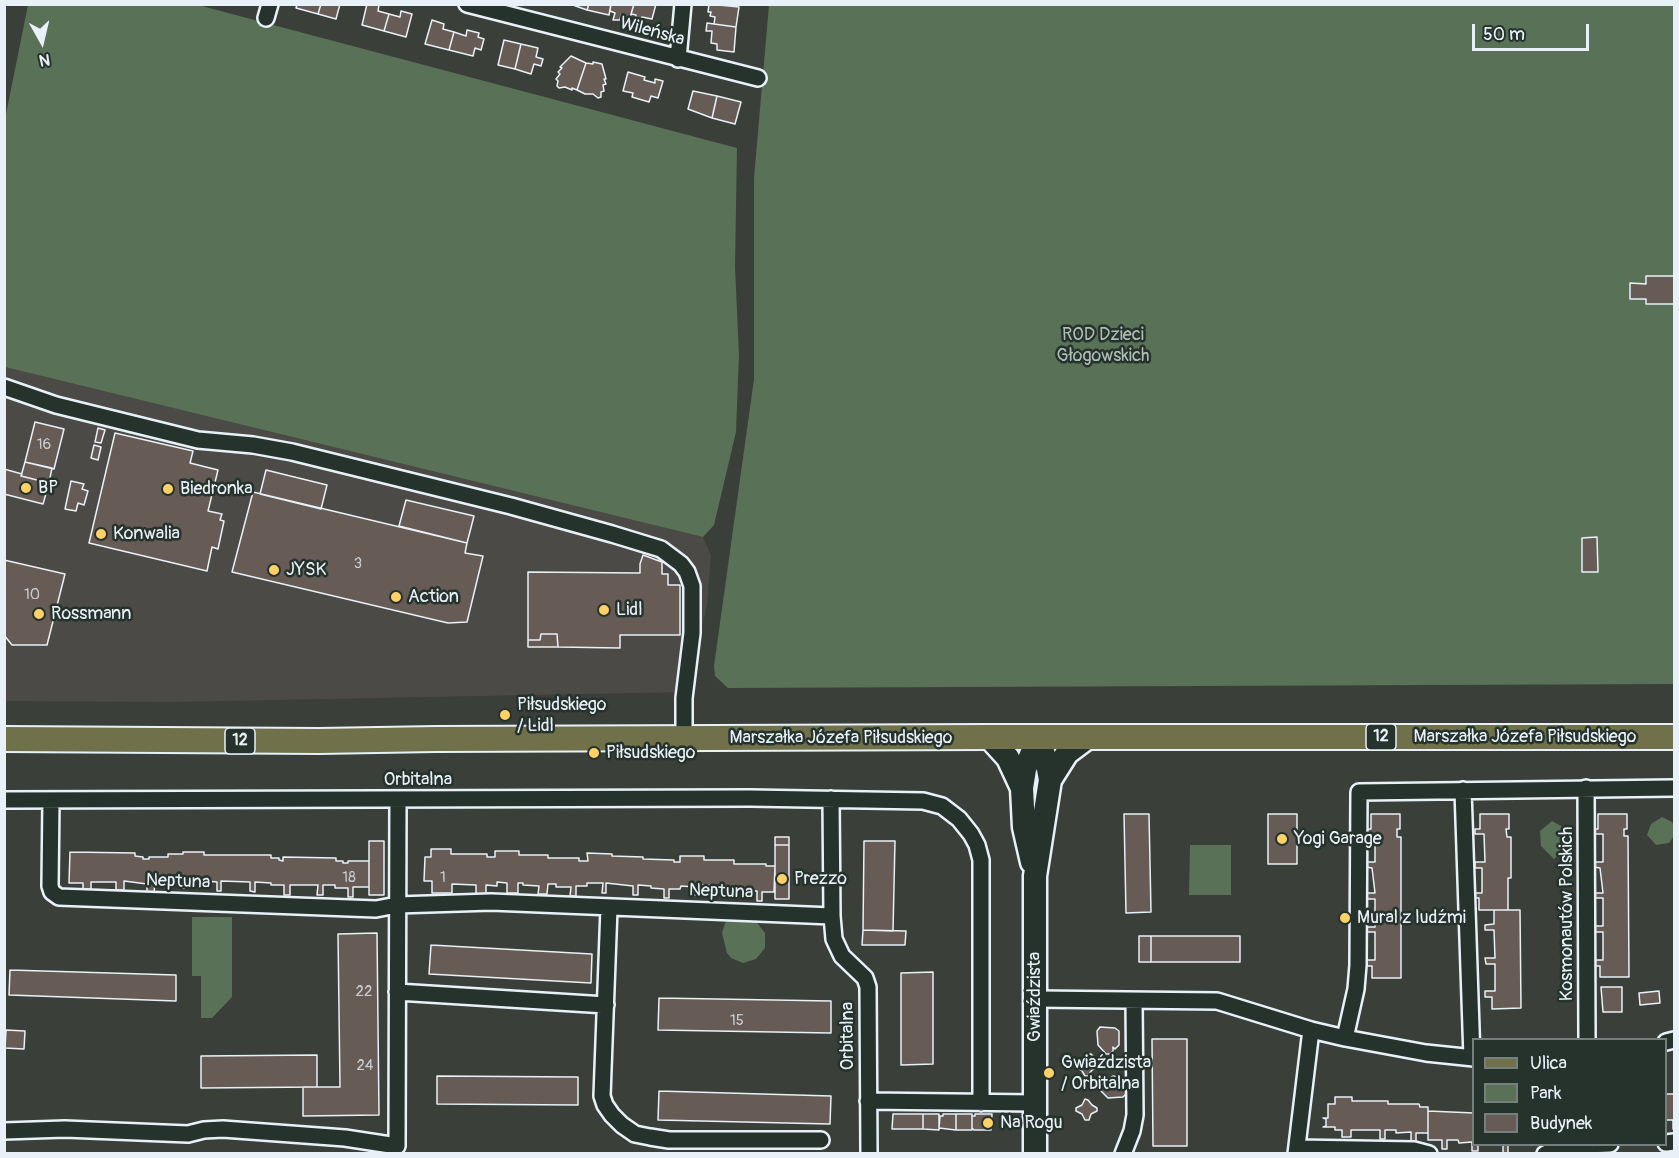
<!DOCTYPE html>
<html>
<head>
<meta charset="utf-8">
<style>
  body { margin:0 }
  #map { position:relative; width:1679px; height:1158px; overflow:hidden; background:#3a3f39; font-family:Pangolin,sans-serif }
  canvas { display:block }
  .frame { position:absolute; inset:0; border:6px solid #e8f1f8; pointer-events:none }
  .legend { position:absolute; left:1472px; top:1038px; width:195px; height:108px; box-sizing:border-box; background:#26332d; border:2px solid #747f7e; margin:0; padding:8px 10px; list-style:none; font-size:18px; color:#e8f1f8 }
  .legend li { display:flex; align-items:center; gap:12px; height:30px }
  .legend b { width:30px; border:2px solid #747f7e }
  .north { position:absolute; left:12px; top:12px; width:60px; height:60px; -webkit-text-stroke:4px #26332d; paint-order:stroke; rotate:172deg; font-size:16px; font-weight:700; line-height:24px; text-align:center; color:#e8f1f8 }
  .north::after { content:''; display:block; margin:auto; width:21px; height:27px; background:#e8f1f8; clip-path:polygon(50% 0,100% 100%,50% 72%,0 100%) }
  .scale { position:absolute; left:1472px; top:24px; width:117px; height:27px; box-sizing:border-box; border:3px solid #e8f1f8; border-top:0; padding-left:8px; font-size:18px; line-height:21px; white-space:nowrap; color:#e8f1f8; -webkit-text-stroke:4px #26332d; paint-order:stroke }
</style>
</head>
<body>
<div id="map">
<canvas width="1679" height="1158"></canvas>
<div class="frame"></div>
<ul class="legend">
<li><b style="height:8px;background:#70704a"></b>Ulica</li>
<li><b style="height:16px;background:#597156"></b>Park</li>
<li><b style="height:16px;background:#675b56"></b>Budynek</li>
</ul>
<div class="north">N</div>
<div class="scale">50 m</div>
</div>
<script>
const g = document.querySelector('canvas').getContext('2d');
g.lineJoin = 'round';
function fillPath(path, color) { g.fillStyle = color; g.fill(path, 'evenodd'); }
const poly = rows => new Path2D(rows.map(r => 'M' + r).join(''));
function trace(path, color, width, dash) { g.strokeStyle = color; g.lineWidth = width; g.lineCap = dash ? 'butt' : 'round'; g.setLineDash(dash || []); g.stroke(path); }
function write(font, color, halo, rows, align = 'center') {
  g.font = font + ' Pangolin,sans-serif'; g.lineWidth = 5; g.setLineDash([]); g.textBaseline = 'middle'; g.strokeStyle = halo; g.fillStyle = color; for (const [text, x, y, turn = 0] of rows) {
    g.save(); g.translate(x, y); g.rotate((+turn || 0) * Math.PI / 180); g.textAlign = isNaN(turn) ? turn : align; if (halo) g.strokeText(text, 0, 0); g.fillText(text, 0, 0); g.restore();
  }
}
const built = poly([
  [5,367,703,537,711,556,707,605,687,692,170,702,5,701]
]);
const green = poly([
  [28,5,198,5,737,148,735,267,739,355,736,432,714,525,703,537,5,367,4,149,6,114],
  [769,5,1674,5,1674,684,728,688,715,676,714,666,754,379,754,178],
  [1662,817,1672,822,1674,827,1674,836,1669,843,1656,845,1647,835,1651,824],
  [1552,821,1568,830,1568,846,1554,859,1541,846,1540,831],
  [1190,845,1231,845,1231,895,1189,895],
  [733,916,754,919,765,933,765,948,756,959,743,963,731,958,727,953,722,933,725,923],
  [192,917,232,917,232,997,212,1018,201,1018,201,976,192,976]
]);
const building = poly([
  [297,4,321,4,318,14,296,8,297,4],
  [321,4,340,4,336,19,318,14,321,4],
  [367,4,379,5,378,11,389,14,384,31,362,25,367,4],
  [570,4,589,4,587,10,570,4],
  [589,4,611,4,609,15,587,10,589,4],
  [611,4,634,4,630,18,621,15,620,20,613,20,615,13,610,11,611,4],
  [634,4,656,4,652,19,642,17,641,20,635,19,636,15,631,14,634,4],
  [709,4,739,7,736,27,714,24,715,17,710,16,711,12,708,12,709,4],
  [401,11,412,14,406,37,384,31,389,14,400,17,401,11],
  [432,20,444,24,443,29,454,32,449,50,425,44,432,20],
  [707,23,736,27,734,52,717,50,717,44,711,43,712,31,706,31,707,23],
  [467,30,479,33,478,37,484,39,481,50,475,48,473,56,449,50,454,32,466,36,467,30],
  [504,40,521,44,515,69,498,65,504,40],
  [521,44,538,48,536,57,543,59,541,66,534,64,531,74,515,69,521,44],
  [571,56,586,63,577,90,572,88,572,90,565,87,559,88,557,86,558,81,556,79,560,74,558,72,562,68,560,67,571,56],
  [593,62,602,64,606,79,604,79,606,84,603,85,604,91,601,92,601,97,598,98,593,94,585,94,577,90,586,63,593,64,593,62],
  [628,72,645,77,644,80,655,83,655,79,663,81,658,98,651,96,649,102,632,97,633,93,623,91,628,72],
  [693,91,717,96,712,118,688,109,693,91],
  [717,96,741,102,735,124,712,118,717,96],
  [1646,276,1674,276,1674,304,1646,304,1646,299,1630,299,1630,283,1646,284,1646,276],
  [35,422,64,429,54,469,25,462,35,422],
  [98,428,105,430,101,443,95,442,98,428],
  [115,433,193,451,190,463,218,470,208,511,222,514,220,520,224,521,218,549,212,547,207,571,89,543,115,433],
  [94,445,101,447,98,460,91,458,94,445],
  [25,462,52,468,49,483,21,476,25,462],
  [4,469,22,474,21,476,49,483,43,504,4,494,4,469],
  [266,470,327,485,321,509,260,494,266,470],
  [71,481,84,484,82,489,88,491,84,505,78,503,76,511,65,509,71,481],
  [253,492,467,543,465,553,483,556,467,622,448,623,232,572,253,492],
  [406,500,474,516,467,543,399,526,406,500],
  [1597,537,1598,572,1582,572,1582,538,1597,537],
  [643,555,662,562,662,574,668,574,668,585,680,585,680,635,620,635,620,648,558,647,557,634,541,634,540,640,528,640,528,572,640,573,640,564,643,555],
  [4,560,65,574,47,645,12,645,4,635,4,560],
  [541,634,557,634,558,647,528,647,528,640,540,640,541,634],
  [1124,814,1149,814,1151,912,1126,913,1124,814],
  [1268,814,1297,814,1297,864,1268,864,1268,814],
  [1371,814,1400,814,1400,829,1397,829,1397,837,1401,837,1401,978,1372,978,1372,966,1366,966,1366,960,1375,960,1375,932,1366,932,1366,927,1375,927,1375,899,1366,899,1366,893,1375,893,1372,868,1366,867,1366,862,1375,862,1375,835,1366,835,1366,829,1371,829,1371,814],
  [1480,814,1509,814,1509,829,1506,829,1507,837,1511,837,1511,878,1508,878,1508,910,1479,910,1479,898,1472,898,1473,893,1482,893,1482,868,1475,868,1475,862,1485,862,1484,834,1475,834,1475,829,1480,829,1480,814],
  [1598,814,1627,814,1627,829,1624,829,1624,836,1628,836,1629,977,1600,977,1600,966,1594,966,1594,960,1603,960,1603,932,1594,932,1594,926,1603,926,1603,898,1594,898,1594,893,1603,893,1600,868,1594,867,1594,862,1603,862,1603,834,1593,834,1594,829,1598,829,1598,814],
  [775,837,789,837,789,845,775,845,775,837],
  [369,841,384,841,384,895,369,895,369,841],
  [864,841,895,841,893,931,863,930,864,841],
  [775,845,789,845,789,899,775,899,775,845],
  [431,849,451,849,451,854,487,854,487,857,495,857,495,851,519,851,519,855,548,855,548,858,579,858,579,861,588,861,587,853,612,854,612,856,643,857,643,859,674,860,674,862,680,862,680,856,704,856,704,860,734,860,734,864,766,864,766,866,775,866,774,892,762,892,762,901,757,901,757,891,743,891,743,888,730,888,730,897,726,897,727,889,713,888,713,885,699,885,699,895,695,895,695,887,681,886,680,889,669,889,669,898,664,898,664,889,651,888,651,886,638,885,638,895,633,895,633,886,606,883,606,893,602,893,603,883,587,883,587,886,576,886,576,896,570,896,571,887,556,887,556,884,548,884,547,894,538,894,539,886,523,885,523,883,518,883,518,893,507,893,507,883,497,882,497,886,486,885,486,895,476,895,476,885,452,884,452,893,432,893,432,881,424,881,425,857,431,857,431,849],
  [70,852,135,853,135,856,143,857,143,859,149,859,149,857,168,857,168,854,183,854,183,852,204,852,204,855,271,855,271,858,279,858,279,860,283,861,283,857,336,858,336,861,343,861,343,863,348,863,348,861,369,861,369,887,353,887,353,897,348,897,348,888,335,888,335,885,323,885,323,895,317,895,318,885,290,885,290,895,284,895,284,885,271,885,271,883,255,882,255,892,250,891,250,882,221,881,221,891,217,891,217,882,187,879,187,888,183,888,184,879,168,879,167,882,155,882,154,893,147,892,147,884,124,881,124,890,116,890,116,882,91,882,91,892,83,891,83,883,69,883,70,852],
  [1494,910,1520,910,1521,1008,1492,1009,1492,997,1485,997,1485,991,1495,991,1495,964,1486,964,1485,958,1495,958,1494,930,1485,930,1485,925,1494,924,1494,910],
  [863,930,906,931,905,945,862,945,863,930],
  [377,933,379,1115,303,1116,303,1087,340,1087,338,934,377,933],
  [1139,936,1151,936,1151,962,1139,962,1139,936],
  [1151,936,1240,936,1240,962,1151,962,1151,936],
  [431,945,592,954,591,983,429,974,431,945],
  [10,970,176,975,176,1001,9,995,10,970],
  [933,972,933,1064,901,1065,901,973,933,972],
  [1601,987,1622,987,1622,1012,1603,1012,1601,987],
  [1659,991,1660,1003,1640,1005,1639,993,1659,991],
  [659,998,831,1001,831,1033,658,1030,659,998],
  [1100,1027,1115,1028,1119,1031,1119,1045,1115,1049,1113,1047,1113,1051,1110,1054,1106,1054,1098,1045,1097,1031,1100,1027],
  [6,1030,25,1031,24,1049,5,1048,6,1030],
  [1152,1039,1187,1039,1187,1146,1153,1146,1152,1039],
  [1091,1054,1096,1059,1094,1061,1097,1067,1092,1070,1088,1076,1085,1076,1082,1071,1076,1067,1076,1064,1082,1061,1085,1055,1091,1054],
  [317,1055,317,1087,201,1088,201,1056,317,1055],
  [437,1076,578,1077,578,1105,437,1104,437,1076],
  [1113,1076,1123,1078,1125,1081,1126,1094,1123,1097,1108,1098,1099,1089,1098,1086,1113,1076],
  [659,1091,831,1096,830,1124,658,1120,659,1091],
  [1666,1094,1674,1094,1674,1129,1673,1129,1673,1120,1666,1120,1666,1094],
  [1335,1097,1352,1097,1352,1101,1388,1101,1388,1104,1419,1104,1420,1107,1428,1107,1428,1133,1416,1133,1416,1141,1411,1142,1411,1132,1396,1133,1396,1130,1385,1130,1385,1139,1380,1139,1380,1130,1351,1130,1351,1137,1342,1137,1342,1130,1335,1130,1335,1127,1323,1127,1326,1126,1326,1119,1323,1118,1328,1118,1328,1104,1335,1104,1335,1097],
  [1085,1099,1088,1100,1092,1105,1097,1108,1097,1111,1091,1114,1089,1120,1085,1120,1082,1114,1076,1111,1076,1108,1082,1105,1085,1099],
  [1428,1111,1474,1113,1474,1144,1478,1144,1478,1151,1472,1151,1472,1142,1459,1143,1458,1140,1447,1140,1447,1149,1442,1149,1442,1140,1428,1140,1428,1111],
  [893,1114,923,1114,923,1129,892,1129,893,1114],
  [923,1114,939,1114,939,1130,923,1129,923,1114],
  [943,1114,956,1114,956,1130,939,1128,940,1116,943,1116,943,1114],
  [956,1114,972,1114,972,1130,956,1130,956,1114],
  [975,1114,992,1114,991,1130,974,1130,972,1128,972,1116,975,1116,975,1114],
  [1521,1144,1508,1145,1508,1154,1503,1154,1503,1145,1489,1144,1521,1144]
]);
const street = poly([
  [467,4,758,78],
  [266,18,270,4],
  [678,59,683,4],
  [4,387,56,405,198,440,253,445,292,452,511,506,612,534,661,549,681,564,687,572,692,586,692,633,684,698,684,738],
  [1586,788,1587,1040],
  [1463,790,1472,1058],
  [831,799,832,916,834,939,842,956,865,978,868,987,869,1154],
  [4,800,750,798,923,801,942,806,959,819,971,834,977,845,981,860,981,1103],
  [51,800,50,886,52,892,59,897,376,909,397,905,491,902,832,916],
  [609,908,602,1096,605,1105,612,1115,622,1125,635,1134,650,1137,669,1140,821,1140],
  [397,992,606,1005],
  [1036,999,1217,1001,1311,1030,1345,1038,1426,1053,1474,1058],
  [1345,1038,1356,989,1358,965,1359,792,1674,788],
  [1666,1042,1674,1040],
  [868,1101,1034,1103],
  [4,1131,65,1129,188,1134,204,1130,223,1129,345,1138,397,1146,398,799],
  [1666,1143,1674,1142],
  [1297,1148,1414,1150,1429,1154],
  [1123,1154,1132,1131,1135,1115,1134,1001],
  [1296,1154,1311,1030],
  [1545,1154,1560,1146,1610,1144]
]);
const secondary = poly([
  [989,737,1008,758,1022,788],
  [1050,780,1067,753,1087,738],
  [1032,862,1024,827,1022,788,1025,769,1038,738],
  [1035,1154,1035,876,1050,780,1047,763,1038,738]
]);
const primary = poly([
  [4,739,319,741,436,739,989,737,1674,737]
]);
const markers = [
  [26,488,6,"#ffd166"],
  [168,489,6,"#ffd166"],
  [101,534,6,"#ffd166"],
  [274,570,6,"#ffd166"],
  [396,597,6,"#ffd166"],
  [604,610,6,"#ffd166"],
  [39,614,6,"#ffd166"],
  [505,715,6,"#ffd166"],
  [594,753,6,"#ffd166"],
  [1282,839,6,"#ffd166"],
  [782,879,6,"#ffd166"],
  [1345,918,6,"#ffd166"],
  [1049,1073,6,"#ffd166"],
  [988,1123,6,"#ffd166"]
];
const numberNames = [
  ["16",44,445],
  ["3",358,564],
  ["10",32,595],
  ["18",349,878],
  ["1",443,878],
  ["22",364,992],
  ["15",737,1021],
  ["24",365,1066]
];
const shields = [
  [1381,737,30],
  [240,741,30]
];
const shieldNames = [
  ["12",1381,737],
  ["12",240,741]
];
const streetNames = [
  ["Wileńska",652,32,15],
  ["Marszałka Józefa Piłsudskiego",1525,737],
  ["Marszałka Józefa Piłsudskiego",841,738],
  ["Orbitalna",418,780],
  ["Neptuna",178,882,2],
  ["Neptuna",721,892,2],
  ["Kosmonautów Polskich",1567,914,-90],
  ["Gwiaździsta",1035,997,-90],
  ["Orbitalna",848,1036,-90]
];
const parkNames = [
  ["ROD Dzieci",1103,335],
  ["Głogowskich",1103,356]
];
const poiNames = [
  ["BP",38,488],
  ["Biedronka",180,489],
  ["Konwalia",113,534],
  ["JYSK",286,570],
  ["Action",408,597],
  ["Lidl",616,610],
  ["Rossmann",51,614],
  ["Piłsudskiego",517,705],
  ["/ Lidl",517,726],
  ["Piłsudskiego",606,753],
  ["Yogi Garage",1294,839],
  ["Prezzo",794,879],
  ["Mural z ludźmi",1357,918],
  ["Gwiaździsta",1061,1063],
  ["/ Orbitalna",1061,1084],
  ["Na Rogu",1000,1123]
];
fillPath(built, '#4b4a46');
fillPath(green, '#597156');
fillPath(building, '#675b56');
trace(building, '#e8f1f8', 1.5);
trace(street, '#e8f1f8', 20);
trace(secondary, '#e8f1f8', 27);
trace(primary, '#e8f1f8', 28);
trace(street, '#26332d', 15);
trace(secondary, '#26332d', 22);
trace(primary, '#70704a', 24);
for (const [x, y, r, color] of markers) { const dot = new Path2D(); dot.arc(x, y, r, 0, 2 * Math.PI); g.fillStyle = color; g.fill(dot); trace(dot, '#26332d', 2); }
write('15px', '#c8ccd0', null, numberNames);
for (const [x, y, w] of shields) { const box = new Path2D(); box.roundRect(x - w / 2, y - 13, w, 26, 4.5); g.fillStyle = '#26332d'; g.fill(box); trace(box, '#e8f1f8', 1.5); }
write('bold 16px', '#e8f1f8', null, shieldNames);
write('18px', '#e8f1f8', '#26332d', streetNames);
write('18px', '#afbeb7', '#26332d', parkNames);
write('18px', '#e8f1f8', '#26332d', poiNames, 'left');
</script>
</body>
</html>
